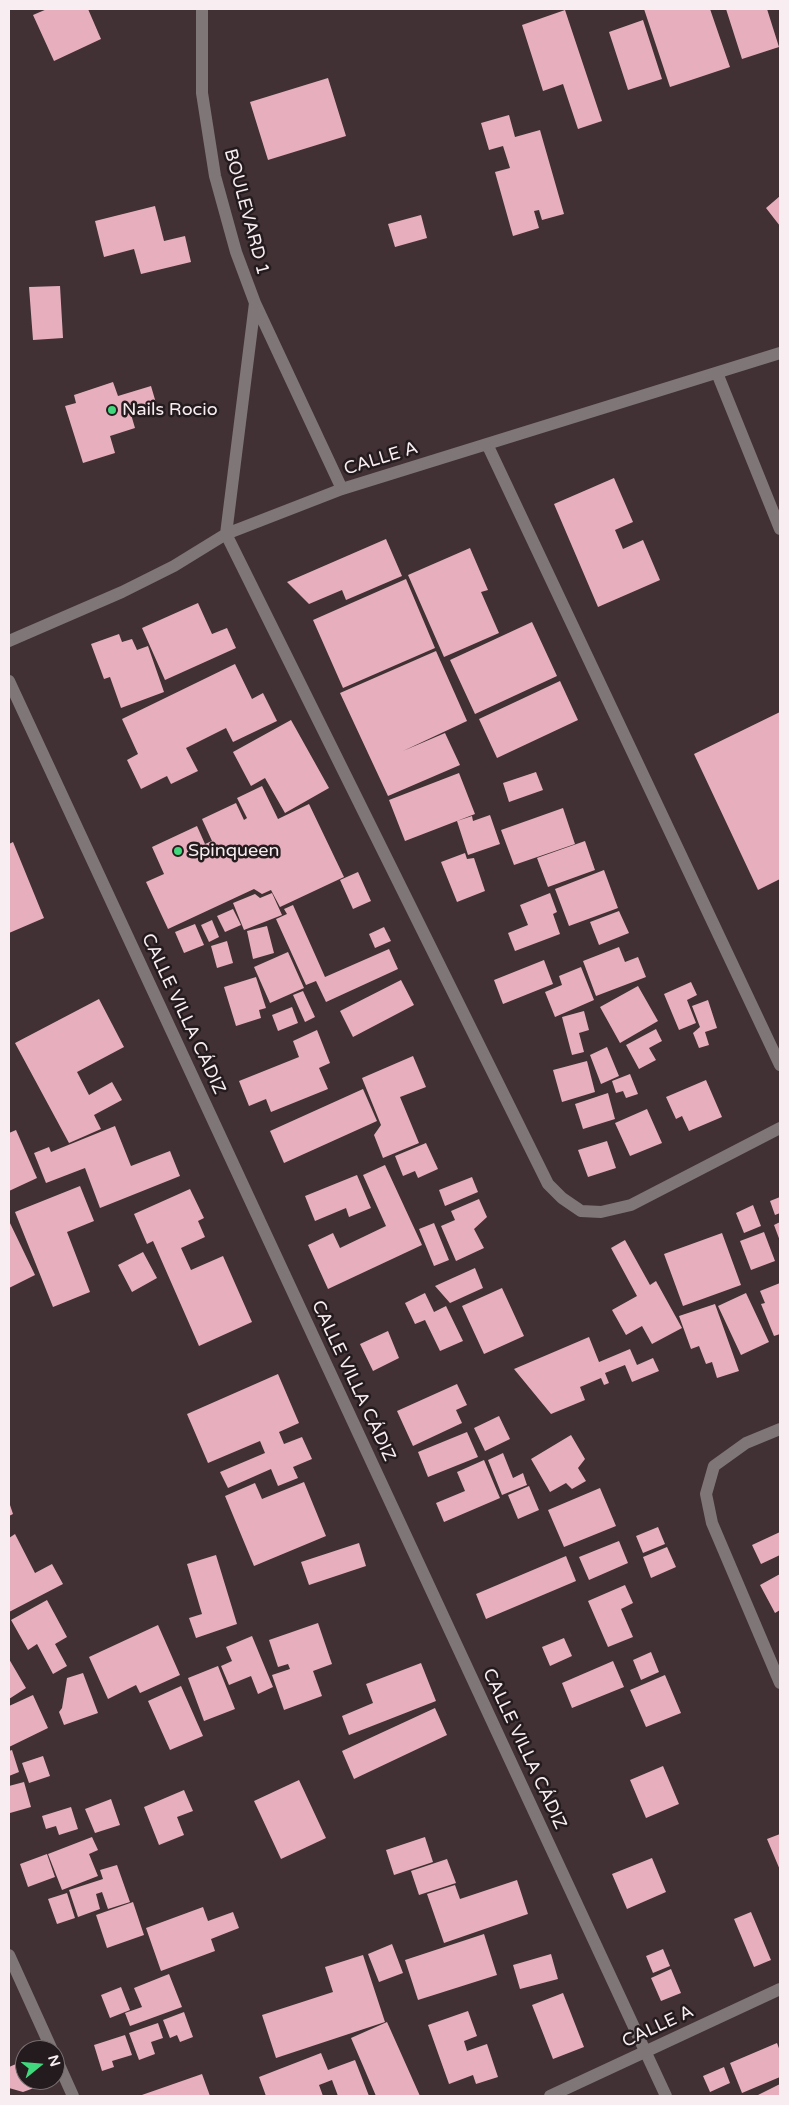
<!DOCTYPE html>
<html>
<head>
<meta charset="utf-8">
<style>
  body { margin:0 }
  #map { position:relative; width:789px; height:2105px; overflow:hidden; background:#413135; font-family:"Varela Round",sans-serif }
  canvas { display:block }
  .frame { position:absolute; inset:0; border:10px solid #f8edf0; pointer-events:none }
  .north { position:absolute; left:15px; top:2040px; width:50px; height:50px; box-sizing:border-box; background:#231b1d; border:1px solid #786f71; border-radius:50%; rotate:73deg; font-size:14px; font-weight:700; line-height:20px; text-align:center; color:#f8edf0 }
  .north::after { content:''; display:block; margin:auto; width:18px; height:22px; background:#41d77c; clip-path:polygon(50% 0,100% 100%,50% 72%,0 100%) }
</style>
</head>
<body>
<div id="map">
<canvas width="789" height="2105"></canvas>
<div class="frame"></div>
<div class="north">N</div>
</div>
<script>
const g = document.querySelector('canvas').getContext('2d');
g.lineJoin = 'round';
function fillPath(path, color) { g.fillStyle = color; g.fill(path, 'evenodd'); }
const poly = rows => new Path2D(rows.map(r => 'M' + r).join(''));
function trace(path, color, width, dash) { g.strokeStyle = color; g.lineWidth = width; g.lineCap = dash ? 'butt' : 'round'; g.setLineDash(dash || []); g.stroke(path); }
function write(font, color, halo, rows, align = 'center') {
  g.font = font + ' "Varela Round",sans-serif'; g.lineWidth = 5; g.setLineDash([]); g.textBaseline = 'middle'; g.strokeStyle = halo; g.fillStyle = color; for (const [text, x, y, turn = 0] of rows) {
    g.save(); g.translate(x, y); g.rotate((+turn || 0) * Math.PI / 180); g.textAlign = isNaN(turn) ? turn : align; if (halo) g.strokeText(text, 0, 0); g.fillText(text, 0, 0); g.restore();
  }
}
const building = poly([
  [47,9,88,9,101,39,54,61,33,15],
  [644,9,710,9,730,67,670,87],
  [726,9,767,9,779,47,742,59],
  [565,10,602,121,578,129,563,84,543,91,522,25],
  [643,20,662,79,628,90,609,32],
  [328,78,346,136,268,160,250,102],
  [509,115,515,137,540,130,564,214,542,220,539,210,534,211,539,228,513,236,495,172,510,168,503,146,489,150,481,123],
  [780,196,780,226,766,208],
  [155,206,164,241,185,236,191,262,141,274,134,249,104,257,95,221],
  [421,215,427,238,395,247,388,224],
  [60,286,63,338,33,340,29,287],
  [113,382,118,396,151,386,156,403,130,411,135,428,110,436,115,453,83,463,65,406,76,403,74,395],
  [614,478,633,522,615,530,623,549,643,540,660,580,598,607,554,504],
  [386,539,402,576,346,600,342,590,309,604,287,582],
  [470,548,488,590,481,592,499,633,444,657,408,575],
  [406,579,435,648,343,688,313,620],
  [198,603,212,634,227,628,236,648,165,680,142,628],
  [532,622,557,676,475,714,450,660],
  [119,634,122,642,132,639,137,650,148,646,164,692,121,708,110,677,104,679,91,644],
  [436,651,467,721,403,751,445,733,460,765,388,796,340,693],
  [235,664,252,699,263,693,277,721,233,742,226,728,186,748,198,771,171,784,167,776,141,789,127,760,138,754,122,719],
  [560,681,578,720,497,758,479,719],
  [780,712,780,879,758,890,694,754],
  [291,720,329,788,285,813,265,778,251,786,233,752],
  [536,772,543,790,509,802,503,783],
  [459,773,475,814,405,841,389,800],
  [262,786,278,819,309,804,344,877,280,907,271,890,262,894,254,889,168,929,146,882,164,874,152,847,197,826,205,844,212,841,202,819,236,803,244,820,247,818,237,798],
  [563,808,575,844,514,865,501,830],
  [490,815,500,844,468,855,457,821,472,816,473,821],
  [585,841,595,870,548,887,537,858],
  [13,842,44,918,9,933,9,844],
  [465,853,467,859,474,858,485,891,457,902,441,862],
  [604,870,618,908,569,926,555,889],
  [358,872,371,901,353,909,340,880],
  [272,893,282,915,244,930,233,903,255,894,260,898],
  [550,893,557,912,553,914,560,934,515,951,508,933,528,925,520,905],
  [293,905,325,977,389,949,398,969,326,1002,316,981,306,985,276,919,287,914,284,909],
  [233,909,241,925,225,932,217,916],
  [619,911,629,933,599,945,590,922],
  [212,920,219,937,209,942,201,925],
  [195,924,204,945,184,953,175,932],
  [267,926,274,953,253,959,247,931],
  [384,927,391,941,375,948,369,934],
  [227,941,233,963,217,968,211,946],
  [619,947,625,962,638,957,646,977,596,996,583,961],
  [288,952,304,988,270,1003,254,967],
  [544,960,553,984,503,1004,494,980],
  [581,967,594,1000,555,1017,545,992,562,985,559,976],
  [256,977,266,1008,259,1010,261,1018,236,1026,224,987],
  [401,980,414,1005,353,1037,340,1011],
  [691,982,697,995,687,1000,696,1023,679,1030,664,994],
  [638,986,658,1021,620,1043,600,1007],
  [303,991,315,1017,305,1022,293,995],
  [99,999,124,1047,77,1072,89,1095,112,1082,122,1100,94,1115,101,1129,69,1143,15,1043],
  [708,1000,717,1028,705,1032,709,1045,699,1048,693,1033,700,1027,692,1006],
  [292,1007,298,1023,278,1031,272,1015],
  [584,1011,589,1030,579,1033,584,1052,572,1055,562,1017],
  [656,1029,662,1041,649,1048,656,1060,639,1069,626,1045],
  [317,1030,330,1063,319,1068,328,1089,271,1112,266,1099,249,1106,239,1081,299,1057,293,1041],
  [607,1047,619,1076,601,1084,590,1055],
  [413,1056,426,1087,400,1097,419,1143,383,1158,374,1135,381,1125,362,1078],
  [587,1061,595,1092,562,1102,553,1070],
  [630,1074,638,1094,626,1098,623,1091,616,1093,612,1081],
  [706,1080,722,1117,689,1131,682,1116,676,1119,666,1097],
  [363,1089,377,1121,284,1163,270,1131],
  [608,1093,615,1119,583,1129,575,1104],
  [647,1109,662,1143,630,1156,615,1123],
  [115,1126,131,1166,170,1151,180,1176,100,1208,85,1168,46,1183,34,1153,49,1147,51,1152],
  [16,1130,37,1178,9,1191,9,1133],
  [607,1141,616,1168,588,1177,578,1150],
  [426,1143,438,1169,418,1178,415,1171,403,1176,395,1156],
  [385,1165,422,1245,328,1289,308,1245,333,1233,340,1248,386,1226,363,1175],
  [357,1175,371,1208,349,1217,346,1208,315,1221,305,1196],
  [472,1177,478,1192,445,1206,439,1190],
  [80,1186,94,1221,67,1232,90,1292,53,1307,15,1212],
  [190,1189,204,1218,198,1221,205,1237,181,1248,191,1270,223,1256,252,1322,199,1346,153,1241,147,1244,134,1214],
  [780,1197,780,1213,775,1215,770,1201],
  [479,1199,487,1217,474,1229,484,1248,456,1261,441,1226,455,1220,451,1211],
  [753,1205,761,1226,744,1233,736,1213],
  [9,1221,35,1275,9,1288],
  [780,1222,780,1241,774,1225],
  [434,1223,449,1260,434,1266,419,1229],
  [764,1232,775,1261,751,1270,740,1241],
  [722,1233,741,1285,683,1306,664,1254],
  [625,1240,650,1285,656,1281,682,1328,652,1344,642,1326,626,1335,612,1310,637,1296,611,1248],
  [143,1252,157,1278,132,1292,118,1265],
  [475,1268,483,1288,450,1303,435,1286],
  [780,1283,780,1334,774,1336,761,1304,765,1303,760,1291],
  [502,1288,524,1336,484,1354,462,1306],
  [425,1293,434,1312,446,1306,463,1341,440,1351,425,1320,415,1324,405,1303],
  [746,1293,769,1342,741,1355,718,1306],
  [715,1304,739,1371,717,1378,712,1362,706,1364,699,1346,691,1349,679,1316],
  [388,1331,399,1358,373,1371,360,1344],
  [589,1337,599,1362,630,1349,637,1365,653,1358,659,1371,632,1382,625,1365,605,1373,609,1383,604,1385,601,1378,580,1387,585,1400,551,1414,514,1369],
  [278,1374,299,1423,279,1432,284,1444,302,1437,312,1459,293,1467,298,1478,278,1486,271,1469,228,1488,220,1472,265,1453,260,1441,208,1463,187,1414],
  [457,1384,467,1405,456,1410,462,1423,413,1446,397,1411],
  [499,1416,510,1439,485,1451,474,1428],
  [467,1432,478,1457,428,1477,418,1452],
  [571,1435,585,1459,578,1468,586,1481,572,1489,566,1483,550,1492,531,1459],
  [503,1453,513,1478,523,1473,527,1485,502,1495,488,1460],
  [484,1460,500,1498,444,1522,436,1503,465,1491,457,1472],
  [304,1482,326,1536,254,1566,225,1496,255,1483,262,1499],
  [529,1486,539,1510,518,1519,508,1495],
  [600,1488,616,1526,564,1547,548,1510],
  [9,1502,13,1514,9,1516],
  [658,1527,665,1544,643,1553,636,1536],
  [780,1532,780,1555,761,1564,752,1545],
  [15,1534,35,1573,52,1564,63,1584,9,1612,9,1538],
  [619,1541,628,1563,589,1580,579,1557],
  [359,1543,366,1566,309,1585,301,1562],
  [667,1547,676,1567,651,1578,643,1557],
  [216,1555,237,1624,196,1638,189,1618,202,1614,187,1564],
  [566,1556,576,1581,486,1619,476,1594],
  [780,1574,780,1610,775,1613,760,1585],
  [625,1585,633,1603,621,1609,633,1637,608,1647,588,1601],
  [47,1600,67,1637,55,1644,67,1666,53,1674,37,1644,28,1650,11,1620],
  [318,1623,332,1664,313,1671,322,1696,284,1710,272,1675,290,1669,288,1664,278,1667,269,1640],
  [158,1625,180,1675,140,1693,136,1685,108,1699,89,1657],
  [252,1636,273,1687,258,1694,251,1676,229,1685,221,1666,232,1661,226,1647],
  [564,1638,572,1656,550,1666,542,1647],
  [651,1652,659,1672,641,1680,633,1660],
  [9,1659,26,1688,9,1699],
  [613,1661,624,1687,572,1708,562,1683],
  [421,1663,436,1701,349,1735,342,1716,373,1703,366,1684],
  [218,1666,235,1709,204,1721,188,1678],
  [83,1673,98,1713,64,1725,59,1712,62,1708,67,1678],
  [665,1675,681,1713,646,1727,630,1690],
  [181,1686,203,1736,170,1750,148,1701],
  [33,1695,48,1728,9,1747,9,1706],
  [435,1708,447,1735,354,1779,342,1751],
  [12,1750,19,1772,9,1776,9,1751],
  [43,1756,50,1776,29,1783,22,1763],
  [663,1766,679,1804,646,1818,630,1780],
  [299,1780,326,1838,281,1859,254,1801],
  [24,1782,31,1807,10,1813,9,1786],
  [184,1790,193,1811,177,1817,184,1835,159,1845,144,1807],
  [111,1799,120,1825,95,1833,85,1809],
  [71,1807,78,1829,59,1835,56,1826,46,1829,42,1816],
  [780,1834,780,1870,767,1839],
  [92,1837,98,1850,89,1854,98,1876,62,1890,48,1854],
  [425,1837,433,1862,394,1875,386,1850],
  [47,1854,55,1877,28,1887,20,1864],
  [652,1858,666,1892,627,1909,612,1874],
  [447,1859,456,1883,419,1895,411,1871],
  [117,1865,130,1902,108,1909,102,1892,96,1894,100,1909,78,1917,69,1890,103,1879,100,1870],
  [517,1880,528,1914,444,1943,427,1894,455,1885,460,1899],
  [67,1893,75,1918,57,1924,48,1899],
  [133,1902,144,1935,107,1948,96,1915],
  [203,1907,208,1921,233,1912,239,1928,211,1939,215,1951,161,1971,146,1928],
  [751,1912,771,1960,754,1967,734,1919],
  [484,1934,497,1975,418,2000,405,1960],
  [392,1944,403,1973,379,1982,368,1954],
  [663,1949,670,1966,653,1973,646,1956],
  [551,1954,558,1979,520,1989,513,1965],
  [363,1955,385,2022,276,2058,262,2015,333,1992,325,1967],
  [671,1969,681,1993,661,2001,651,1978],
  [169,1974,182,2007,130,2026,125,2013,142,2007,134,1988],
  [121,1987,130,2010,110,2018,101,1995],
  [563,1993,584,2047,553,2059,532,2005],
  [468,2011,477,2036,464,2041,467,2051,487,2044,498,2077,476,2084,473,2075,449,2084,428,2025],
  [184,2012,193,2037,180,2042,177,2035,170,2038,163,2020],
  [387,2022,420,2096,376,2096,351,2038],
  [158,2023,163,2038,151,2042,155,2054,139,2060,129,2033],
  [125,2035,132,2055,112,2061,114,2067,102,2071,94,2045],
  [777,2043,780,2051,780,2077,742,2093,730,2063],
  [321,2053,328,2070,355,2060,369,2096,338,2096,332,2080,319,2085,323,2096,266,2096,259,2077],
  [23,2061,25,2080,31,2080,34,2088,23,2092,9,2088,9,2067],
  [724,2067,730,2083,710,2092,703,2076],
  [202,2074,210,2096,139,2096],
  [780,2084,780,2096,756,2096]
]);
const minor = poly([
  [202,9,202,93,215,176,236,252,255,303,342,489],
  [255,303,226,534,548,1184,562,1198,581,1211,601,1212,631,1205,780,1128],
  [717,373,780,529],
  [487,444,780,1065],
  [9,641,122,592,174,566,226,534,342,489,780,353],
  [9,681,666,2096],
  [780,1429,746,1443,714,1466,706,1494,712,1523,780,1683],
  [9,1955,52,2050],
  [55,2056,73,2096],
  [550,2096,780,1989]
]);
const markers = [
  [112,410,5,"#41d77c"],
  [178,851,5,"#41d77c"]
];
const streetNames = [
  ["BOULEVARD 1",246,212,75],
  ["CALLE A",381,459,-17],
  ["CALLE VILLA CÁDIZ",183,1014,65],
  ["CALLE VILLA CÁDIZ",353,1381,65],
  ["CALLE VILLA CÁDIZ",524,1749,65],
  ["CALLE A",658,2027,-25]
];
const poiNames = [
  ["Nails Rocio",122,410],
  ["Spinqueen",188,851]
];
fillPath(building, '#e7afbd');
trace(minor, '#7f7678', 12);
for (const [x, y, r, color] of markers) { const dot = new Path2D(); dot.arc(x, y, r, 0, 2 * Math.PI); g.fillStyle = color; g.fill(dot); trace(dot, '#231b1d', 2); }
write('18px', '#f8edf0', '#231b1d', streetNames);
write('18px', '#f8edf0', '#231b1d', poiNames, 'left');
</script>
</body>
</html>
